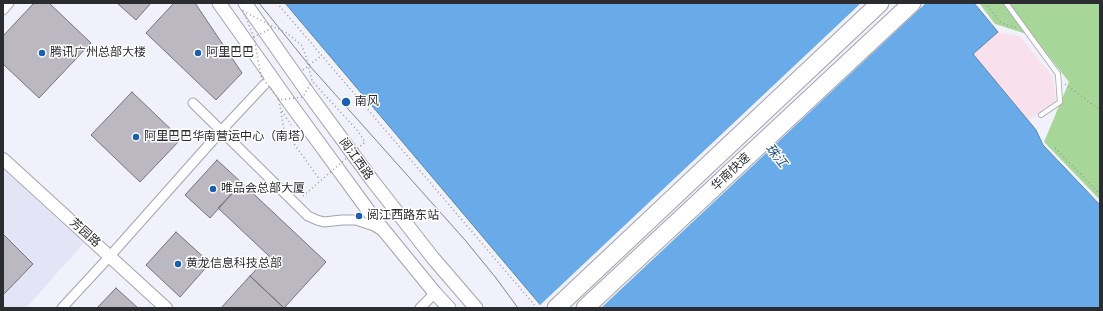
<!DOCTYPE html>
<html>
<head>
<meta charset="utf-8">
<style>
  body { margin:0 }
  #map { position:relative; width:1103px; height:311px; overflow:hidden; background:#f1f1fc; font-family:"PT Sans Narrow",sans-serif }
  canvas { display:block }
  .frame { position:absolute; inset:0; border:4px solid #2b2c30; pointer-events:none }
</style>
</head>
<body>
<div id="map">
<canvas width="1103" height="311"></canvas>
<div class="frame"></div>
</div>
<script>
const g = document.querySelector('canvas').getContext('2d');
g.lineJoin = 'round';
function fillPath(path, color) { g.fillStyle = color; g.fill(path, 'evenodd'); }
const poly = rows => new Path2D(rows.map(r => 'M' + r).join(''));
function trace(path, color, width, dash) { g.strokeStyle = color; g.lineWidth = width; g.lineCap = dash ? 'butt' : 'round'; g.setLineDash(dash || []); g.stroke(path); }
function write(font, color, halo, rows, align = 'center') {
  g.font = font + ' "PT Sans Narrow","Noto Sans SC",sans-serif'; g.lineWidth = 3; g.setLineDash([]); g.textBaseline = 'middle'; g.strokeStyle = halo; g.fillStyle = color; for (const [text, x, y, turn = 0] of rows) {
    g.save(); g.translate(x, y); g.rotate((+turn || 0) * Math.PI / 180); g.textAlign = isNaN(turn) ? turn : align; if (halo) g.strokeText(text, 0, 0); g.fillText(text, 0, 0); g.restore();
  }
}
const built = poly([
  [3,169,84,243,26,308,3,308]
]);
const industrial = poly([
  [998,32,1020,36,1053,77,1056,100,1028,121,973,54]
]);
const green = poly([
  [979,3,1100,3,1100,200,1044,142,1069,82,1033,36,995,24]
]);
const water = poly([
  [285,3,974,3,998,32,973,54,1036,130,1043,145,1100,205,1100,308,543,308,285,3]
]);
const pier = poly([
  [861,3,926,3,601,308,541,308,539,306]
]);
const building = poly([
  [34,3,49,3,91,43,39,98,3,64,3,36,34,3],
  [117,3,151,3,136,20,117,3],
  [174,3,195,3,242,73,216,100,146,33,174,3],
  [132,92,181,139,140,182,91,135,132,92],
  [217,160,242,183,210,218,185,195,217,160],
  [242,183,326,262,284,308,250,276,269,256,218,208,242,183],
  [176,232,210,263,180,297,146,265,176,232],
  [3,234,33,264,3,295,3,234],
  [250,276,284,308,221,308,250,276],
  [116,288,138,308,97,308,116,288]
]);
const path = poly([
  [277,3,537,308],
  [985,3,1001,23,1017,28],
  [303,70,321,56],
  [1065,84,1100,110],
  [282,111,291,125],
  [1055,148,1100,194]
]);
const service = poly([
  [1006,3,1058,74,1060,102,1041,115]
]);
const minor = poly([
  [3,10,9,3],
  [193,103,308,216,317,220,324,222,342,220,356,220,374,226,382,231],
  [62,308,110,256,221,131,264,85,272,78],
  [420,308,435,293]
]);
const tertiary = poly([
  [3,159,166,308]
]);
const secondary = poly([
  [219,3,289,102,373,217,435,293,449,308],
  [245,3,306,90,372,180,433,258,476,308]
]);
const motorway = poly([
  [556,308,880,3],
  [585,308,912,3]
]);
const tram = poly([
  [259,3,309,65,465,240,496,278,518,308]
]);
const pathBridge = poly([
  [254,37,243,11,274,27],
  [279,100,284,130,320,180],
  [303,196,365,142,357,130,312,81,307,59,302,46,287,33,274,27,254,37,256,49,261,76,279,100,303,97,312,81]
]);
const markers = [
  [42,53,4,"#1a60b0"],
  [198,53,4,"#1a60b0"],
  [346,102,5,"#1a60b0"],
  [136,137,4,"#1a60b0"],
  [213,189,4,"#1a60b0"],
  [359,216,4,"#1a60b0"],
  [178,264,4,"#1a60b0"]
];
const poiNames = [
  ["腾讯广州总部大楼",50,53],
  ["阿里巴巴",206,53],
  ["南风",355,102],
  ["阿里巴巴华南营运中心（南塔）",144,137],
  ["唯品会总部大厦",221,189],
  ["阅江西路东站",367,216],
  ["黄龙信息科技总部",186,264]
];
const streetNames = [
  ["阅江西路",356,159,54],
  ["华南快速",731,172,-43],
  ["芳园路",85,233,42]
];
const waterNames = [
  ["珠江",776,156,51]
];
fillPath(built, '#e4e4f7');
fillPath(industrial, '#f8e1ed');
fillPath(green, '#a6d799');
fillPath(water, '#68abe8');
trace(water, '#5685b1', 1);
fillPath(pier, '#f1f1fc');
fillPath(building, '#bcb8c1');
trace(building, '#76727b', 1);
trace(service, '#a3a3ad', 6);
trace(minor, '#a3a3ad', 11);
trace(tertiary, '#a3a3ad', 14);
trace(secondary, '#a3a3ad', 15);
trace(motorway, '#a3a3ad', 19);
trace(path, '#97979f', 1.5, [1, 3]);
trace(service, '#fff', 4.5);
trace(minor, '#fff', 9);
trace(tertiary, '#fff', 12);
trace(secondary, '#fff', 13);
trace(motorway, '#fff', 17);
trace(tram, '#828289', 1);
trace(pathBridge, '#97979f', 1.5, [1, 3]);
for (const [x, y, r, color] of markers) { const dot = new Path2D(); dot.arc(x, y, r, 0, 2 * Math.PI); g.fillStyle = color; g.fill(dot); trace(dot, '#fff', 1.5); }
write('12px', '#2b2c30', '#fff', poiNames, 'left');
write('12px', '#2b2c30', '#fff', streetNames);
write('italic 13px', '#1f4f77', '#fff', waterNames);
</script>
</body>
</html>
